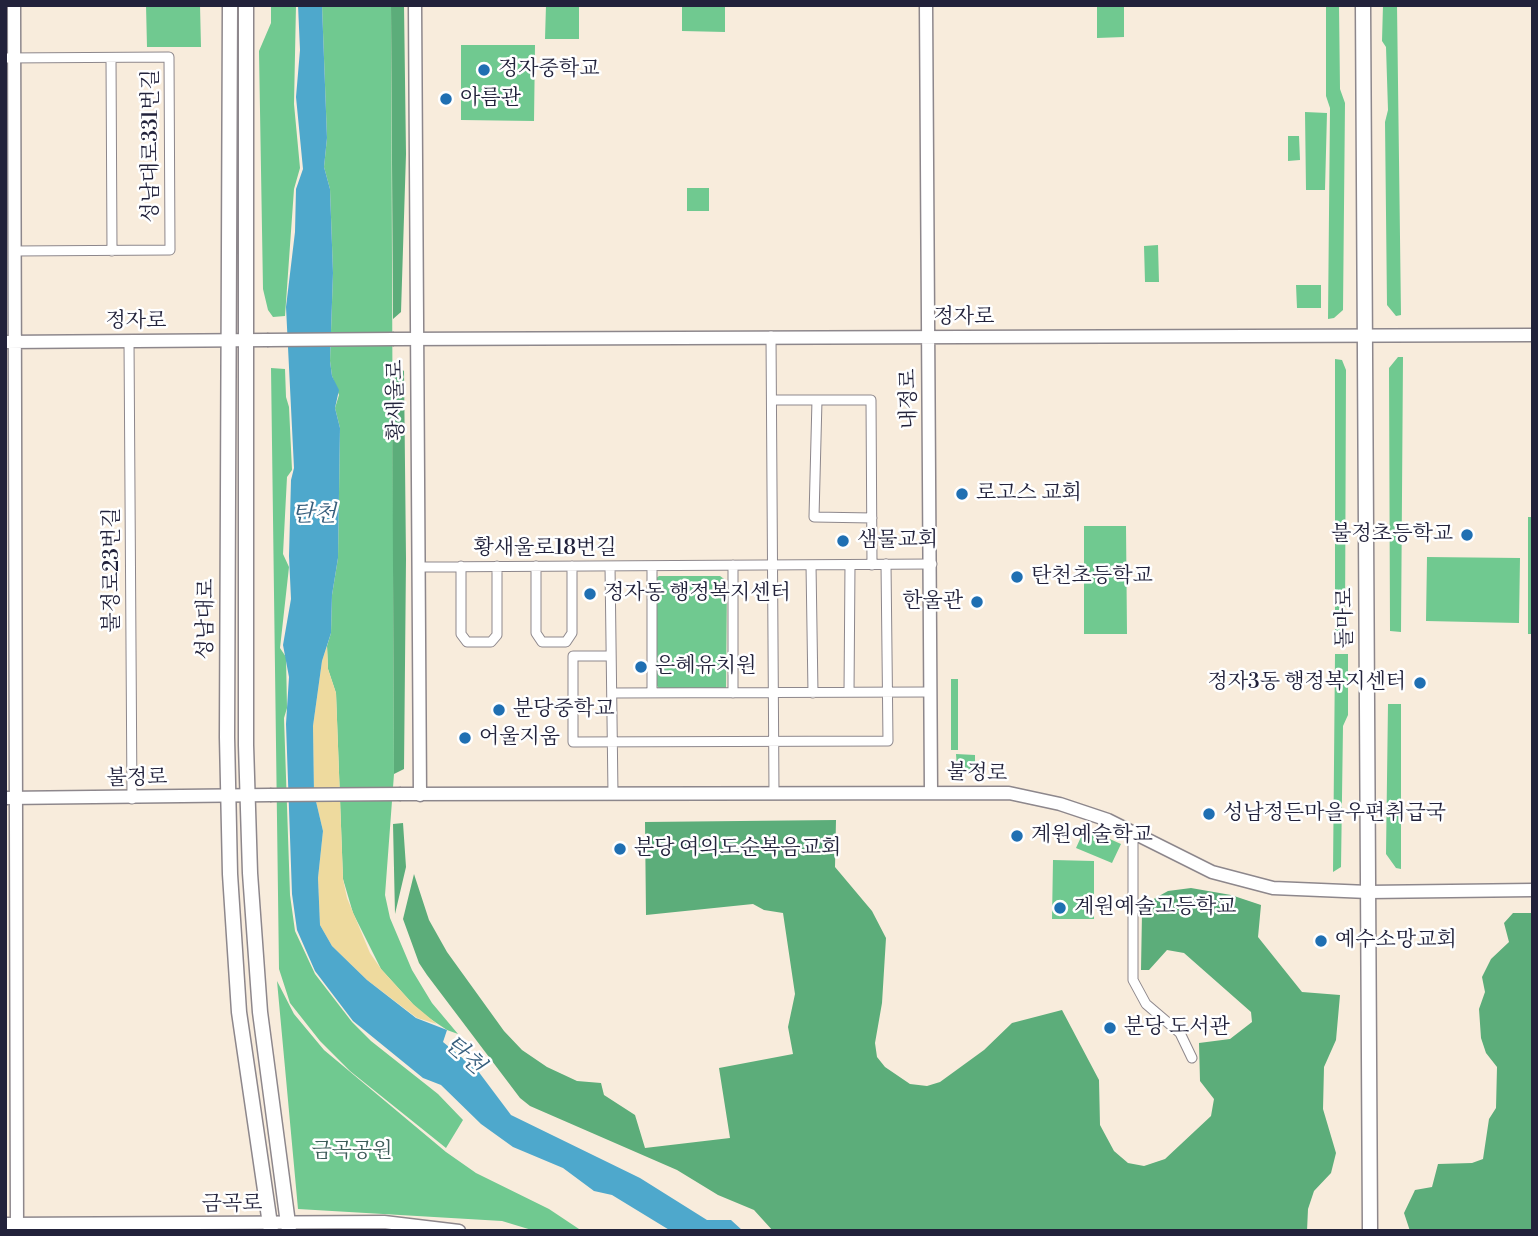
<!DOCTYPE html>
<html>
<head>
<meta charset="utf-8">
<style>
  body { margin:0 }
  #map { position:relative; width:1538px; height:1236px; overflow:hidden; background:#f8ecdc; font-family:"Libre Bodoni",serif }
  canvas { display:block }
  .frame { position:absolute; inset:0; border:7px solid #22223b; pointer-events:none }
</style>
</head>
<body>
<div id="map">
<canvas width="1538" height="1236"></canvas>
<div class="frame"></div>
</div>
<script>
const g = document.querySelector('canvas').getContext('2d');
g.lineJoin = 'round';
function fillPath(path, color) { g.fillStyle = color; g.fill(path, 'evenodd'); }
const poly = rows => new Path2D(rows.map(r => 'M' + r).join(''));
function trace(path, color, width, dash) { g.strokeStyle = color; g.lineWidth = width; g.lineCap = dash ? 'butt' : 'round'; g.setLineDash(dash || []); g.stroke(path); }
function write(font, color, halo, rows, align = 'center') {
  g.font = font + ' "Libre Bodoni","Noto Serif KR",serif'; g.lineWidth = 5; g.setLineDash([]); g.textBaseline = 'middle'; g.strokeStyle = halo; g.fillStyle = color; for (const [text, x, y, turn = 0] of rows) {
    g.save(); g.translate(x, y); g.rotate((+turn || 0) * Math.PI / 180); g.textAlign = isNaN(turn) ? turn : align; if (halo) g.strokeText(text, 0, 0); g.fillText(text, 0, 0); g.restore();
  }
}
const green = poly([
  [146,5,200,5,201,47,147,47],
  [271,5,296,5,294,104,300,168,294,189,285,316,273,317,268,310,263,289,259,51,271,23],
  [322,5,391,5,394,774,385,895,390,918,412,970,432,1003,458,1034,447,1030,420,1012,381,969,353,913,343,879,336,693,328,669,327,646,331,633,332,595,338,558,340,428,335,408,339,395,332,376,330,361,333,273,330,189,324,167,327,138],
  [546,5,579,5,579,39,545,39],
  [682,5,725,5,725,32,682,31],
  [1097,5,1124,5,1124,37,1097,38],
  [1326,5,1339,5,1340,89,1345,103,1343,310,1334,318,1328,319,1330,108,1326,96],
  [1383,5,1397,5,1401,315,1396,316,1387,305,1385,122,1388,110,1386,47,1382,41],
  [461,45,535,45,534,121,461,120],
  [1305,112,1327,113,1325,190,1306,190],
  [1288,136,1299,136,1300,160,1288,161],
  [687,188,709,188,709,211,687,211],
  [1158,245,1159,282,1145,282,1144,246],
  [1296,285,1321,285,1321,308,1297,308],
  [1398,357,1403,357,1401,632,1390,631,1389,368],
  [1335,359,1342,360,1346,370,1345,631,1335,631],
  [271,368,285,369,286,397,289,407,292,470,287,477,283,554,289,567,280,648,286,657,287,708,284,718,290,895,295,931,315,974,352,1022,371,1041,438,1094,463,1120,446,1148,350,1071,320,1041,290,1003,279,969],
  [1528,517,1533,517,1533,634,1528,634],
  [1084,526,1126,526,1127,634,1084,634],
  [1427,557,1520,558,1519,623,1426,621],
  [659,576,720,576,727,581,726,693,659,689,656,684,655,579],
  [1335,654,1348,654,1348,715,1343,726,1341,867,1333,872],
  [951,679,958,679,958,750,951,750],
  [1388,704,1401,704,1401,869,1396,868,1386,854],
  [956,754,975,755,975,773,963,773,957,768],
  [1085,828,1121,844,1112,863,1076,848],
  [1053,860,1094,861,1094,919,1052,919],
  [277,981,294,1014,324,1050,446,1152,476,1173,549,1209,582,1231,535,1231,502,1221,298,1209]
]);
const forest = poly([
  [391,5,404,5,406,154,401,312,393,319],
  [392,362,404,371,406,559,404,769,394,774],
  [836,820,835,867,872,911,886,938,882,1003,875,1043,877,1057,885,1067,910,1084,927,1086,940,1082,984,1050,1012,1023,1062,1010,1099,1080,1100,1125,1114,1151,1128,1163,1144,1166,1165,1159,1211,1116,1214,1099,1200,1081,1199,1043,1230,1039,1252,1022,1251,1012,1184,953,1167,950,1149,970,1141,970,1142,913,1150,901,1168,891,1191,888,1231,895,1261,905,1258,937,1302,992,1340,995,1336,1040,1324,1067,1323,1109,1336,1153,1331,1173,1314,1191,1308,1209,1307,1231,773,1231,754,1210,718,1195,677,1170,530,1106,520,1098,427,975,419,963,403,919,414,874,429,920,447,952,504,1031,522,1050,547,1067,577,1081,601,1083,604,1095,635,1115,645,1148,730,1138,719,1068,793,1054,788,1027,795,994,783,913,764,910,753,904,646,915,645,822],
  [403,823,406,867,395,914,393,824],
  [1513,913,1533,913,1533,1231,1410,1231,1404,1213,1415,1190,1432,1187,1438,1164,1472,1163,1483,1159,1489,1119,1496,1108,1497,1067,1486,1053,1481,1038,1479,1009,1485,992,1482,977,1491,959,1509,942,1504,923]
]);
const sand = poly([
  [327,646,328,669,336,693,343,879,347,898,370,953,381,969,413,1004,437,1024,417,1018,367,980,332,946,320,925,318,878,323,831,314,793,313,726,322,661]
]);
const water = poly([
  [298,5,322,5,327,138,324,167,330,189,333,273,330,361,332,376,339,390,335,408,340,428,338,558,332,595,331,633,322,661,313,726,314,793,323,831,318,878,320,925,332,946,367,980,416,1018,447,1030,443,1042,478,1071,511,1115,640,1178,707,1220,731,1220,743,1231,671,1231,612,1195,594,1191,563,1168,513,1147,481,1124,441,1085,423,1078,353,1021,315,971,297,930,292,894,286,724,289,677,283,645,291,599,289,556,291,480,294,468,286,307,295,232,296,189,303,169,296,97,300,50]
]);
const minor = poly([
  [5,58,169,57,170,250,15,251],
  [111,58,112,251],
  [771,336,774,793],
  [129,341,132,799],
  [772,400,871,400,872,565],
  [817,400,814,517,872,518],
  [733,565,733,693],
  [811,565,813,693],
  [461,566,461,634,467,642,491,642,497,635,497,566],
  [536,566,536,633,542,642,566,642,572,633,572,566],
  [610,566,613,794],
  [652,566,652,693],
  [419,567,932,564],
  [611,656,573,656,573,742,888,741,886,564],
  [849,692,850,565],
  [612,693,930,692],
  [1133,832,1133,980,1146,1004,1180,1033,1192,1058]
]);
const tertiary = poly([
  [14,5,17,1231],
  [926,5,931,792],
  [394,339,1533,335],
  [5,342,267,340]
]);
const secondary = poly([
  [415,5,420,795],
  [401,794,1009,793,1060,804,1108,820,1212,872,1273,888,1368,892,1533,890],
  [5,798,270,795],
  [5,1224,384,1222,459,1231]
]);
const primary = poly([
  [230,5,227,737,230,874,239,1012,271,1231],
  [246,5,246,745,250,873,260,1012,289,1231],
  [1363,5,1370,1231]
]);
const tertiaryBridge = poly([
  [267,340,394,339]
]);
const secondaryBridge = poly([
  [270,795,401,794]
]);
const markers = [
  [484,70,7,"#1f6fb2"],
  [446,99,7,"#1f6fb2"],
  [962,494,7,"#1f6fb2"],
  [1467,535,7,"#1f6fb2"],
  [843,541,7,"#1f6fb2"],
  [1017,577,7,"#1f6fb2"],
  [590,594,7,"#1f6fb2"],
  [977,602,7,"#1f6fb2"],
  [641,667,7,"#1f6fb2"],
  [1420,683,7,"#1f6fb2"],
  [499,710,7,"#1f6fb2"],
  [465,738,7,"#1f6fb2"],
  [1209,814,7,"#1f6fb2"],
  [1017,836,7,"#1f6fb2"],
  [620,849,7,"#1f6fb2"],
  [1060,908,7,"#1f6fb2"],
  [1321,941,7,"#1f6fb2"],
  [1110,1028,7,"#1f6fb2"]
];
const poiNames = [
  ["정자중학교",498,70],
  ["아름관",460,99],
  ["로고스 교회",976,494],
  ["불정초등학교",1453,535,"right"],
  ["샘물교회",857,541],
  ["탄천초등학교",1031,577],
  ["정자동 행정복지센터",604,594],
  ["한울관",963,602,"right"],
  ["은혜유치원",655,667],
  ["정자3동 행정복지센터",1406,683,"right"],
  ["분당중학교",513,710],
  ["어울지움",479,738],
  ["성남정든마을우편취급국",1223,814],
  ["계원예술학교",1031,836],
  ["분당 여의도순복음교회",634,849],
  ["계원예술고등학교",1074,908],
  ["예수소망교회",1335,941],
  ["분당 도서관",1124,1028]
];
const streetNames = [
  ["성남대로331번길",152,146,-90],
  ["정자로",964,318],
  ["정자로",136,322],
  ["내정로",910,399,-91],
  ["황새울로",397,400,-91],
  ["황새울로18번길",545,549],
  ["불정로23번길",113,570,-90],
  ["돌마로",1346,618,-90],
  ["성남대로",207,619,-89],
  ["불정로",977,774,2],
  ["불정로",137,779,-1],
  ["금곡로",232,1205,-1]
];
const parkNames = [
  ["금곡공원",352,1152]
];
const waterNames = [
  ["탄천",314,515],
  ["탄천",464,1056,42]
];
fillPath(green, '#70c990');
fillPath(forest, '#5cad7a');
fillPath(sand, '#eeda9e');
fillPath(water, '#4ea8cc');
trace(minor, '#8d878c', 11);
trace(tertiary, '#8d878c', 15);
trace(secondary, '#8d878c', 15);
trace(primary, '#8d878c', 17);
trace(minor, '#fff', 9);
trace(tertiary, '#fff', 12);
trace(secondary, '#fff', 12);
trace(primary, '#fff', 14);
trace(tertiaryBridge, '#8d878c', 15, []);
trace(secondaryBridge, '#8d878c', 15, []);
trace(tertiaryBridge, '#fff', 12);
trace(secondaryBridge, '#fff', 12);
for (const [x, y, r, color] of markers) { const dot = new Path2D(); dot.arc(x, y, r, 0, 2 * Math.PI); g.fillStyle = color; g.fill(dot); trace(dot, '#fff', 2.5); }
write('21px', '#22223b', '#fff', poiNames, 'left');
write('21px', '#22223b', '#fff', streetNames);
write('21px', '#3d5c59', '#fff', parkNames);
write('italic 23px', '#365e7c', '#fff', waterNames);
</script>
</body>
</html>
